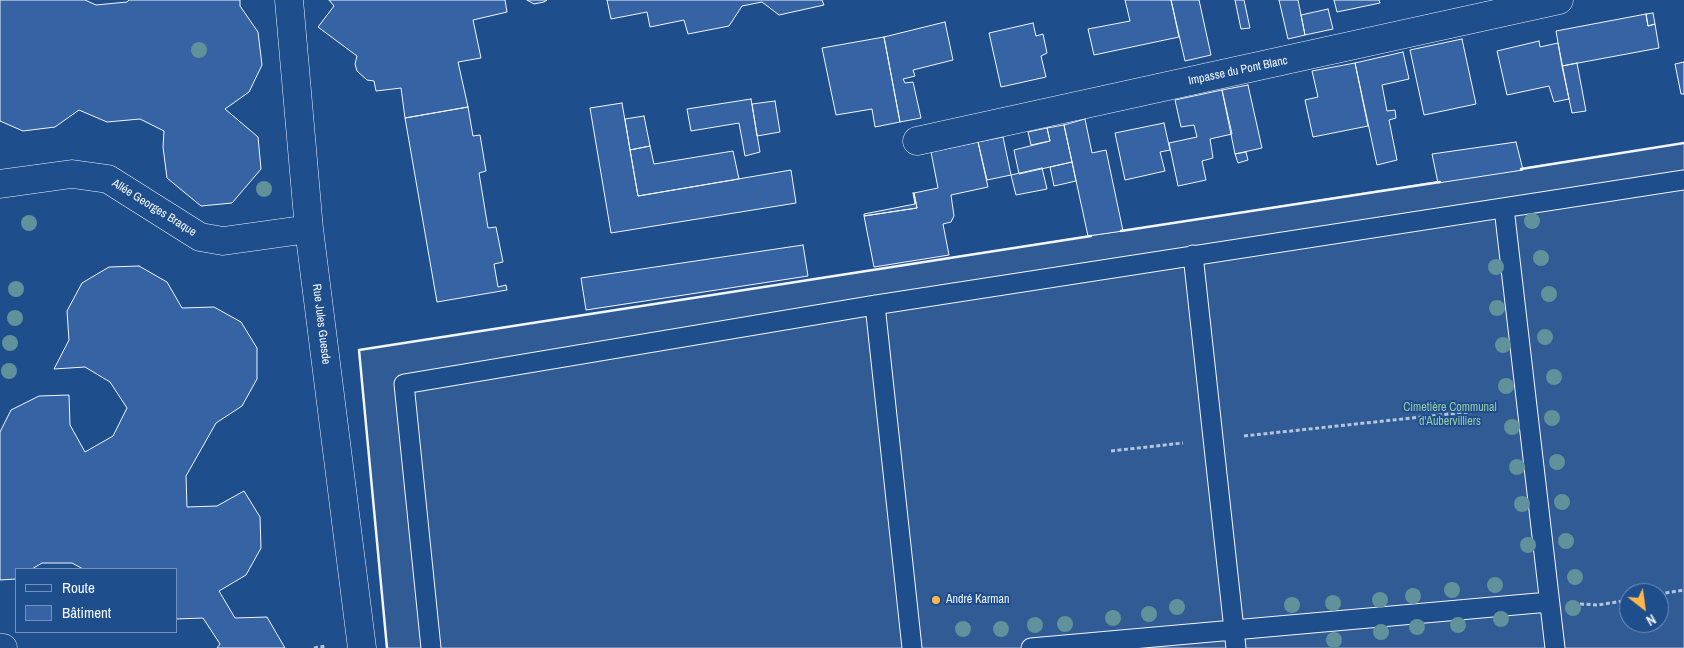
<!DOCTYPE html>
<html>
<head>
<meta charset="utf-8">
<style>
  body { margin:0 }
  #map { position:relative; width:1684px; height:648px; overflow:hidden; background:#1f4e8c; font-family:"Archivo Narrow",sans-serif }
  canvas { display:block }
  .legend { position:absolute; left:15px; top:568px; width:162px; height:65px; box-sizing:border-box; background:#1f4e8c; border:1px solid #7391ba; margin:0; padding:6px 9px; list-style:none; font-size:15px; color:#f2f6ff }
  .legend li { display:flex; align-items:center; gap:10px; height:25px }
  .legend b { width:25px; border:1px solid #7391ba }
  .north { position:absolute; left:1619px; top:583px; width:50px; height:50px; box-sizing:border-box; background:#1f4e8c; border:1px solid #7391ba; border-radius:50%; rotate:150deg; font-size:14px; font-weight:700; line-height:20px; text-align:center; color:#f2f6ff }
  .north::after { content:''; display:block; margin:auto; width:18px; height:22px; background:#ffb74d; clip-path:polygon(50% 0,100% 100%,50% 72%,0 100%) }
</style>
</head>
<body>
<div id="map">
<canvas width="1684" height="648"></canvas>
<ul class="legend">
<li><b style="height:6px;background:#1f4e8c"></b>Route</li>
<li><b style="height:14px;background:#3563a3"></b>Bâtiment</li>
</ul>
<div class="north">N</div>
</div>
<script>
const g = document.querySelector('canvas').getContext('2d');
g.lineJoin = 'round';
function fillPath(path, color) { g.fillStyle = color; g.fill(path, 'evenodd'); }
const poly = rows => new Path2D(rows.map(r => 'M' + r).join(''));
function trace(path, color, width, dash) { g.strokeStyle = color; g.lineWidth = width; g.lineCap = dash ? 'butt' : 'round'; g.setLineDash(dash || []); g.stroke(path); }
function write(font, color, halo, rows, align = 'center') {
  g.font = font + ' "Archivo Narrow",sans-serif'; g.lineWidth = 4; g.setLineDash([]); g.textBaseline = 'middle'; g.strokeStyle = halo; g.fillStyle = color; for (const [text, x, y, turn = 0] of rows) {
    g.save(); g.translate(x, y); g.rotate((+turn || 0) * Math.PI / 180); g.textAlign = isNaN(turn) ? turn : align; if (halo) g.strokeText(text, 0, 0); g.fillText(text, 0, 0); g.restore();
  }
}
const built = poly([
  [1684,143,1684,648,387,648,359,350,1684,143],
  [1629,593,1659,593,1659,623,1629,623,1629,593]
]);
const building = poly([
  [0,0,85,0,96,5,127,2,129,0,240,0,240,6,258,32,262,65,249,92,225,109,258,137,261,169,232,203,201,206,167,178,163,147,164,131,140,119,107,122,79,110,55,127,23,131,0,121,0,0],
  [329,0,505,0,507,12,473,20,481,58,458,62,468,107,405,118,401,88,376,91,374,81,367,80,357,71,355,64,357,56,318,27,334,6,329,0],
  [527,0,547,0,544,2,534,4,527,0],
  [607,0,822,0,824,5,779,15,762,2,742,6,729,26,688,34,684,20,650,27,647,12,611,19,607,0],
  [1125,0,1171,0,1179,37,1094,55,1088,29,1130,21,1125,0],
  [1171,0,1199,0,1211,55,1185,61,1171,0],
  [1235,0,1244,0,1250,28,1241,29,1235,0],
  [1279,0,1298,0,1305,35,1288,39,1279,0],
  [1334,0,1379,0,1380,3,1337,12,1334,0],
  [1328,9,1333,29,1305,35,1301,15,1328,9],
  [1653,13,1655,24,1648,26,1646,14,1653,13],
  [1646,14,1648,26,1655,24,1659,48,1562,66,1556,31,1646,14],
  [945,22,953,60,913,70,915,76,903,79,905,83,913,82,921,118,900,122,884,37,945,22],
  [1033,23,1036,36,1043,34,1047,53,1041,56,1046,77,1001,87,989,33,1033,23],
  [884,37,900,122,875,127,872,109,836,115,822,48,884,37],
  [1462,39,1476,104,1424,115,1410,50,1462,39],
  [1539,41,1540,47,1558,43,1569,99,1554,102,1549,86,1507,95,1497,51,1539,41],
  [1403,52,1409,79,1382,85,1387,111,1395,110,1396,118,1389,120,1397,160,1377,165,1355,63,1403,52],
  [1684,62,1684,94,1681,94,1675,64,1684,62],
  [1355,63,1368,126,1313,137,1305,100,1318,97,1312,71,1355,63],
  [1577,63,1586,111,1572,113,1562,66,1577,63],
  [1248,85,1262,148,1235,154,1222,90,1248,85],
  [1222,90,1232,134,1210,139,1213,158,1202,161,1206,180,1178,186,1169,143,1197,137,1194,125,1181,127,1175,100,1222,90],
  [751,99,760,152,745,156,739,123,691,131,687,109,751,99],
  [775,101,780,132,757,136,752,104,775,101],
  [622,103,638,196,791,170,796,203,611,233,590,108,622,103],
  [468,107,473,136,480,135,486,171,479,173,488,228,496,227,503,262,494,264,498,287,506,285,507,290,437,302,405,118,468,107],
  [644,116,650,146,630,150,625,119,644,116],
  [1085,119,1092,153,1106,150,1123,231,1088,236,1064,125,1085,119],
  [1164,123,1170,150,1160,152,1165,171,1125,180,1115,133,1164,123],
  [1064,125,1072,162,1019,174,1014,150,1050,141,1047,128,1064,125],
  [1047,128,1050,141,1031,145,1028,132,1047,128],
  [1003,137,1011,175,987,180,978,142,1003,137],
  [978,142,988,187,951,195,954,216,951,222,943,224,949,255,874,267,864,216,917,208,914,193,938,188,931,152,978,142],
  [1516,142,1523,170,1438,183,1432,154,1516,142],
  [650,146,654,164,733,151,739,179,638,196,630,150,650,146],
  [1246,152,1248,160,1238,163,1235,154,1246,152],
  [1072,162,1076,181,1054,186,1050,167,1072,162],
  [1042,168,1047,189,1016,195,1011,175,1042,168],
  [913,193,914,193,917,208,864,216,864,214,915,204,913,193],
  [803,245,808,276,586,310,581,278,803,245],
  [139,266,167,282,182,308,214,307,241,322,257,348,257,379,242,406,216,423,186,476,187,507,217,506,244,491,260,517,261,548,246,575,219,591,235,618,267,617,285,648,217,648,220,644,203,618,176,619,176,569,83,569,72,563,42,563,32,569,16,569,16,579,0,580,0,432,11,410,39,396,69,395,70,425,85,452,113,436,127,408,110,382,85,367,54,369,69,340,67,311,82,283,109,267,139,266]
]);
const path = poly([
  [1244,436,1496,409],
  [1111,451,1183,443],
  [1659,594,1684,590],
  [1580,604,1598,605,1629,600],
  [314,648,326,646]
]);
const lane = poly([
  [1504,208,1555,648],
  [1193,255,1236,648],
  [875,305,912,648],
  [431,648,404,384,875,305,1684,180],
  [1031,648,1549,602]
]);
const street = poly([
  [289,0,309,229,362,648],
  [917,141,1559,0],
  [0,184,72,174,108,179,200,237,223,241,309,229],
  [0,648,3,648]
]);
const wall = poly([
  [1521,169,1684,143],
  [1121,231,1440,182],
  [387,648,359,350,1091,236]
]);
const trees = [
  [199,50],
  [264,189],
  [1532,221],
  [29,223],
  [1541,258],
  [1496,267],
  [16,289],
  [1549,294],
  [1497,308],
  [15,318],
  [1545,337],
  [10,343],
  [1503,345],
  [9,371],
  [1554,377],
  [1506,386],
  [1552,418],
  [1512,427],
  [1557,462],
  [1517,467],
  [1562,502],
  [1522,504],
  [1566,541],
  [1528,545],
  [1575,577],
  [1495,585],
  [1452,590],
  [1413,596],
  [1380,600],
  [1333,603],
  [1292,605],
  [1177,607],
  [1573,608],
  [1149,614],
  [1113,618],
  [1501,619],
  [1065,624],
  [1035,625],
  [1458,625],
  [1417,627],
  [963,629],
  [1001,629],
  [1381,632],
  [1334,640]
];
const markers = [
  [936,600,5,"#ffb74d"]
];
const streetNames = [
  ["Impasse du Pont Blanc",1238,71,-12],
  ["Allée Georges Braque",154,208,32],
  ["Rue Jules Guesde",321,324,83]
];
const parkNames = [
  ["Cimetière Communal",1450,408],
  ["d'Aubervilliers",1450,422]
];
const poiNames = [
  ["André Karman",946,600]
];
fillPath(built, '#305b95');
trace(built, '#a8bbd7', 1);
fillPath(building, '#3563a3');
trace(building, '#f2f6ff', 1);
trace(lane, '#f2f6ff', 21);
trace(street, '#f2f6ff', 29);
trace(path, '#b3c4dc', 3, [4, 2.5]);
trace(lane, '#1f4e8c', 19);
trace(street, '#1f4e8c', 28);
trace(wall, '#f2f6ff', 2.5);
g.fillStyle = '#61919a';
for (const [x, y] of trees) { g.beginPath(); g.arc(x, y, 8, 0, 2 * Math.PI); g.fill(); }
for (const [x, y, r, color] of markers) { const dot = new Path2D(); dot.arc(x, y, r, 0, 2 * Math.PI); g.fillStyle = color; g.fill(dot); trace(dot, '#1f4e8c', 2); }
write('12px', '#f2f6ff', '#1f4e8c', streetNames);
write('12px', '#97c8a6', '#1f4e8c', parkNames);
write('12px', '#f2f6ff', '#1f4e8c', poiNames, 'left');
</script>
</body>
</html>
